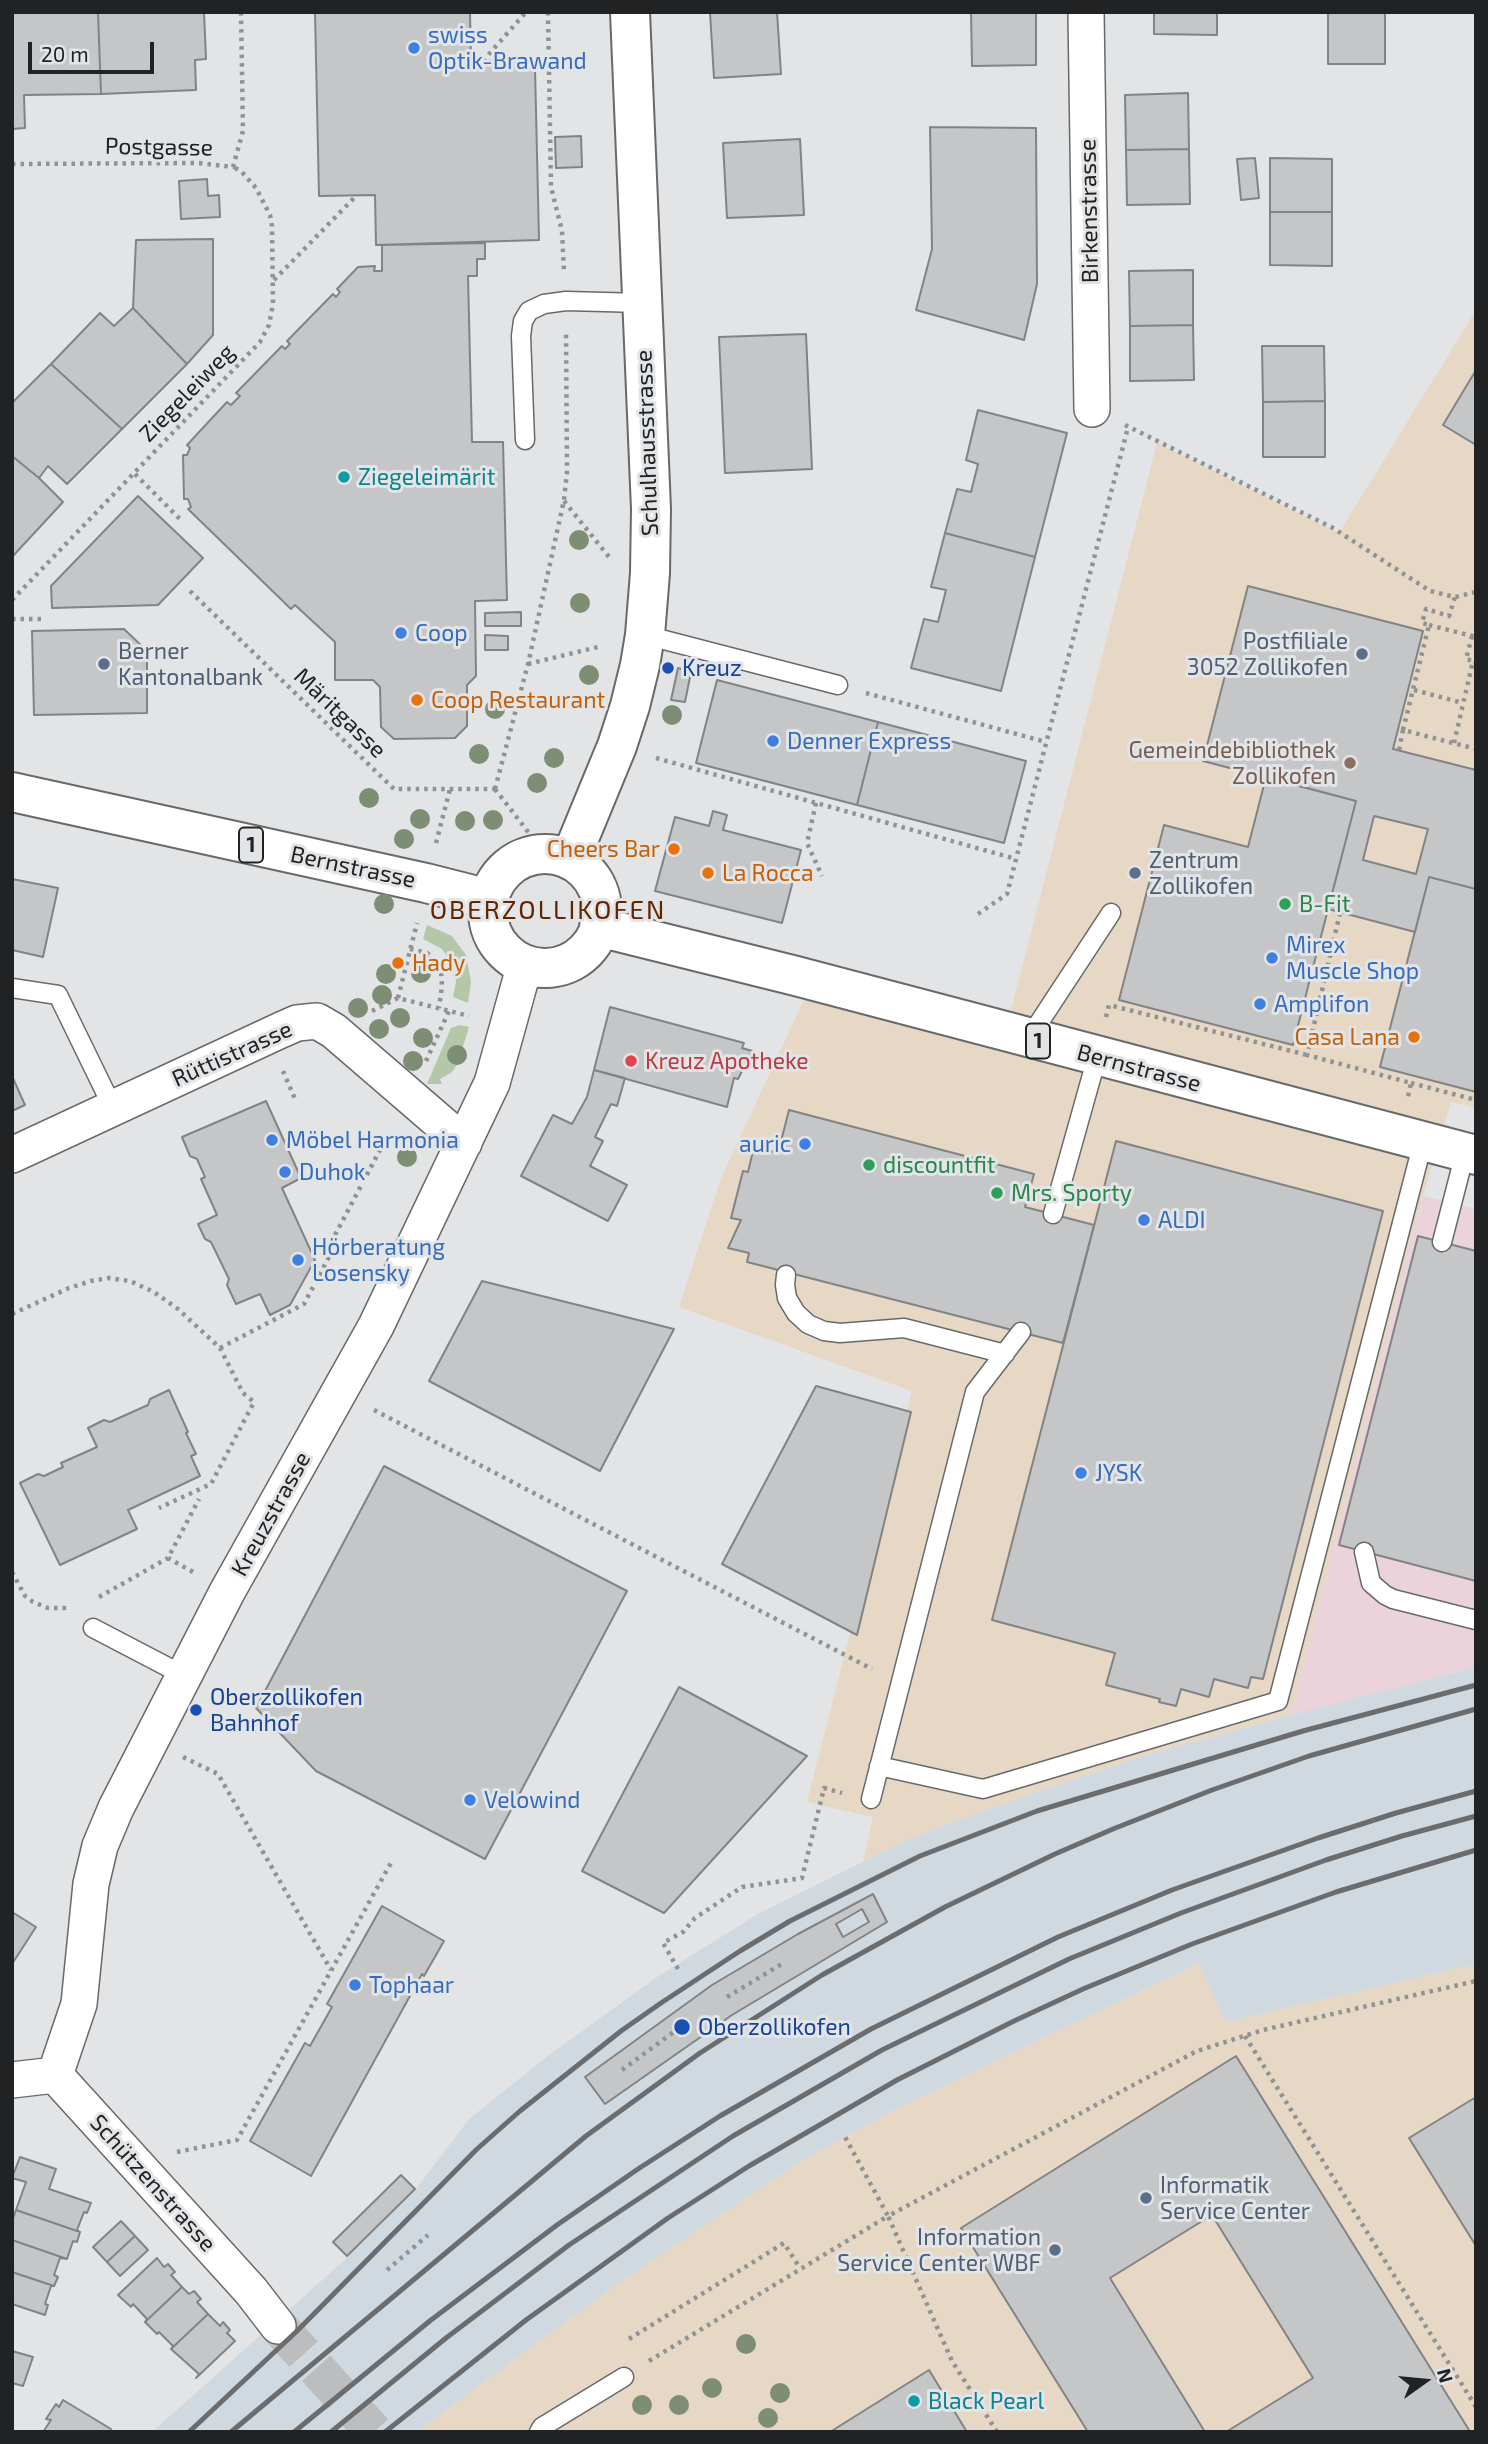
<!DOCTYPE html>
<html>
<head>
<meta charset="utf-8">
<style>
  body { margin:0 }
  #map { position:relative; width:1488px; height:2444px; overflow:hidden; background:#e2e4e6; font-family:"Exo 2",sans-serif }
  canvas { display:block }
  .frame { position:absolute; inset:0; border:14px solid #212223; pointer-events:none }
  .north { position:absolute; left:1390px; top:2346px; width:70px; height:70px; -webkit-text-stroke:5px #e2e4e6; paint-order:stroke; rotate:75deg; font-size:19px; font-weight:700; line-height:28px; text-align:center; color:#212223 }
  .north::after { content:''; display:block; margin:auto; width:24px; height:32px; background:#212223; clip-path:polygon(50% 0,100% 100%,50% 72%,0 100%) }
  .scale { position:absolute; left:28px; top:42px; width:126px; height:32px; box-sizing:border-box; border:4px solid #212223; border-top:0; padding-left:9px; font-size:21px; line-height:24px; white-space:nowrap; color:#212223; -webkit-text-stroke:5px #e2e4e6; paint-order:stroke }
</style>
</head>
<body>
<div id="map">
<canvas width="1488" height="2444"></canvas>
<div class="frame"></div>
<div class="north">N</div>
<div class="scale">20 m</div>
</div>
<script>
const g = document.querySelector('canvas').getContext('2d');
g.lineJoin = 'round';
function fillPath(path, color) { g.fillStyle = color; g.fill(path, 'evenodd'); }
const poly = rows => new Path2D(rows.map(r => 'M' + r).join(''));
function trace(path, color, width, dash) { g.strokeStyle = color; g.lineWidth = width; g.lineCap = dash ? 'butt' : 'round'; g.setLineDash(dash || []); g.stroke(path); }
function write(font, color, halo, rows, align = 'center') {
  g.font = font + ' "Exo 2",sans-serif'; g.lineWidth = 6; g.setLineDash([]); g.textBaseline = 'middle'; g.strokeStyle = halo; g.fillStyle = color; for (const [text, x, y, turn = 0] of rows) {
    g.save(); g.translate(x, y); g.rotate((+turn || 0) * Math.PI / 180); g.textAlign = isNaN(turn) ? turn : align; if (halo) g.strokeText(text, 0, 0); g.fillText(text, 0, 0); g.restore();
  }
}
const commercial = poly([
  [1476,310,1476,1108,1451,1102,1423,1196,1291,1715,1144,1756,1025,1796,911,1838,863,1862,873,1817,807,1802,912,1391,679,1307,721,1178,820,965,1010,1014,1157,443,1339,533],
  [1200,1963,1226,2022,1476,1964,1476,2432,416,2432,616,2285,801,2161,892,2111]
]);
const industrial = poly([
  [1423,1196,1476,1209,1476,1667,1291,1715]
]);
const built = poly([
  [1476,1667,1476,1964,1226,2022,1199,1963,892,2111,801,2161,616,2285,416,2432,152,2432,348,2257,416,2189,469,2119,549,2055,660,1975,758,1914,911,1838,1025,1796,1144,1756,1291,1715]
]);
const green = poly([
  [427,925,452,936,466,955,471,982,468,1003,453,997,456,982,454,966,442,949,423,939],
  [460,1025,469,1027,458,1063,452,1072,440,1079,442,1084,427,1084,451,1028]
]);
const building = poly([
  [12,12,98,12,101,94,24,95,25,128,12,129,12,12],
  [98,12,204,12,206,59,195,60,196,90,101,94,98,12],
  [315,12,470,12,471,61,527,60,535,68,539,240,376,245,375,195,319,196,315,12],
  [710,12,777,12,781,74,714,78,710,12],
  [971,12,1036,12,1036,65,972,66,971,12],
  [1154,12,1217,12,1217,35,1154,34,1154,12],
  [1328,12,1385,12,1385,64,1328,64,1328,12],
  [1188,93,1189,149,1126,150,1125,95,1188,93],
  [930,127,1036,128,1037,284,1024,340,916,310,932,249,930,127],
  [581,136,582,167,556,168,555,137,581,136],
  [800,139,804,215,727,218,723,143,800,139],
  [1189,149,1190,204,1127,205,1126,150,1189,149],
  [1255,158,1259,198,1241,200,1237,159,1255,158],
  [1270,158,1332,159,1332,212,1270,212,1270,158],
  [207,179,208,196,219,195,220,217,181,219,179,181,207,179],
  [1270,212,1332,212,1332,266,1270,265,1270,212],
  [213,239,213,335,187,364,133,308,136,240,213,239],
  [485,243,485,259,477,259,477,276,468,276,472,442,503,442,507,600,475,601,476,676,467,685,467,726,455,738,394,739,381,727,380,687,373,680,335,680,335,642,295,605,291,609,188,509,191,507,188,499,184,499,183,455,187,455,190,448,187,445,227,402,231,405,240,396,236,393,282,346,285,349,290,344,287,341,333,294,336,297,340,292,337,289,358,267,375,266,374,271,382,271,382,245,485,243],
  [1193,270,1193,325,1130,326,1129,271,1193,270],
  [133,308,187,364,122,429,51,364,100,313,114,326,133,308],
  [1193,325,1194,380,1130,381,1130,326,1193,325],
  [806,334,812,469,725,473,719,337,806,334],
  [1262,346,1324,346,1325,401,1263,402,1262,346],
  [51,364,122,429,67,484,48,466,39,478,12,456,12,403,51,364],
  [1476,370,1476,445,1443,425,1476,370],
  [1325,401,1325,457,1263,457,1263,402,1325,401],
  [978,410,1067,433,1035,557,945,533,957,489,971,492,978,464,966,460,978,410],
  [12,456,39,478,63,502,12,557,12,456],
  [138,496,203,558,158,605,52,608,51,586,138,496],
  [945,533,1035,557,1001,691,911,668,924,619,938,622,946,590,931,587,945,533],
  [1248,586,1423,631,1393,749,1476,770,1476,889,1429,877,1415,932,1328,909,1356,801,1203,761,1248,586],
  [1374,816,1428,829,1416,874,1363,860,1374,816],
  [521,612,521,626,485,626,485,613,521,612],
  [124,629,147,651,147,713,34,715,32,631,124,629],
  [485,635,508,636,508,650,485,650,485,635],
  [678,668,691,672,685,702,671,700,678,668],
  [717,680,878,722,857,805,696,763,717,680],
  [878,722,1026,761,1004,843,857,805,878,722],
  [1266,777,1356,801,1293,1045,1119,1000,1164,825,1248,847,1266,777],
  [713,811,727,815,723,830,801,850,782,923,655,891,675,817,709,826,713,811],
  [1429,877,1476,889,1476,1092,1380,1067,1429,877],
  [12,879,58,888,43,957,12,950,12,879],
  [610,1007,744,1043,742,1048,752,1051,738,1079,734,1078,727,1107,594,1070,610,1007],
  [594,1070,625,1078,617,1106,611,1104,595,1137,603,1141,590,1166,627,1185,608,1221,521,1176,553,1115,572,1124,587,1097,594,1070],
  [12,1076,25,1105,12,1111,12,1076],
  [266,1101,301,1178,282,1188,315,1260,290,1305,270,1315,260,1294,236,1304,227,1285,229,1279,211,1242,205,1239,198,1224,217,1215,201,1179,205,1177,197,1159,190,1156,182,1137,266,1101],
  [789,1110,1034,1174,1025,1207,1094,1225,1063,1343,747,1262,749,1253,728,1248,741,1220,731,1218,743,1171,748,1172,754,1147,778,1153,789,1110],
  [1116,1141,1383,1211,1263,1679,1251,1677,1248,1688,1214,1679,1209,1697,1181,1689,1176,1706,1159,1702,1160,1699,1106,1685,1115,1653,992,1620,1116,1141],
  [1418,1236,1476,1251,1476,1581,1339,1545,1418,1236],
  [482,1281,674,1329,600,1471,429,1381,482,1281],
  [816,1386,911,1412,857,1635,722,1564,816,1386],
  [169,1390,188,1432,186,1433,196,1454,191,1456,200,1476,128,1510,137,1529,60,1565,20,1483,38,1474,44,1476,63,1467,61,1463,97,1447,88,1428,104,1420,110,1422,148,1405,150,1399,169,1390],
  [384,1466,627,1591,485,1859,316,1771,256,1708,384,1466],
  [679,1687,807,1756,664,1913,582,1871,679,1687],
  [873,1894,887,1922,732,2015,605,2104,585,2077,712,1985,798,1934,873,1894],
  [382,1906,444,1941,424,1976,422,1974,311,2176,250,2141,305,2043,310,2046,332,2007,327,2004,382,1906],
  [862,1909,869,1922,843,1937,836,1924,862,1909],
  [12,1912,36,1927,12,1964,12,1912],
  [1236,2056,1469,2430,1466,2432,1226,2432,1313,2378,1212,2215,1110,2278,1205,2432,1088,2432,961,2228,1236,2056],
  [1476,2097,1476,2246,1409,2138,1476,2097],
  [20,2157,56,2169,49,2189,91,2203,87,2213,84,2212,77,2230,80,2232,16,2210,26,2182,12,2178,20,2157],
  [401,2175,415,2189,347,2256,333,2242,401,2175],
  [16,2210,80,2232,77,2242,73,2241,67,2259,12,2240,12,2221,16,2210],
  [121,2221,135,2236,107,2262,93,2247,121,2221],
  [135,2236,148,2250,120,2276,107,2262,135,2236],
  [12,2240,67,2259,60,2258,54,2275,58,2277,54,2286,12,2272,12,2240],
  [157,2258,164,2267,168,2264,175,2272,171,2275,182,2287,145,2322,147,2319,133,2304,131,2307,118,2295,157,2258],
  [12,2272,54,2286,51,2286,45,2304,48,2305,45,2315,12,2304,12,2272],
  [182,2287,189,2294,194,2291,201,2299,197,2302,208,2314,171,2349,173,2346,159,2332,157,2334,145,2322,182,2287],
  [208,2314,220,2326,223,2322,230,2330,227,2333,235,2341,196,2378,199,2374,171,2349,208,2314],
  [12,2351,33,2357,23,2386,12,2383,12,2351],
  [929,2370,967,2432,830,2432,929,2370],
  [63,2400,111,2429,110,2432,43,2432,51,2420,46,2419,56,2404,59,2407,63,2400]
]);
const secondaryTunnel = poly([
  [278,2326,374,2432]
]);
const path = poly([
  [548,12,551,187,562,231,564,272],
  [483,61,526,12],
  [12,164,199,163,233,167,243,131,241,12],
  [274,280,356,196],
  [1125,425,1333,528,1430,591,1455,597,1476,592],
  [135,474,181,520],
  [564,501,609,557],
  [190,591,394,789,495,789],
  [12,600,260,342,269,325,273,304,272,226,270,215,256,188,241,171,233,167],
  [12,619,43,619],
  [1429,625,1476,637],
  [1472,636,1466,659,1473,661],
  [528,664,602,646],
  [1414,690,1463,703],
  [866,693,1046,742],
  [1403,730,1429,625,1422,623,1426,609,1449,616,1455,597],
  [1454,743,1473,661,1476,662],
  [1399,750,1403,730,1476,749],
  [656,758,1016,859],
  [495,789,528,664,564,500,567,472,566,330],
  [495,789,535,841],
  [816,803,807,843,822,876],
  [436,843,450,789],
  [1340,913,1307,1055,1411,1083,1408,1097],
  [978,914,1007,894,1127,431],
  [410,949,427,953,436,960,441,971,442,986,439,1008],
  [398,998,417,923],
  [372,1011,398,998,469,1016],
  [1106,1017,1109,1005,1307,1055],
  [426,1061,449,1011],
  [283,1071,295,1099],
  [1411,1083,1476,1100],
  [335,1235,390,1131],
  [12,1314,69,1288,91,1281,109,1278,130,1281,154,1292,178,1309,220,1348,243,1393,254,1402,211,1484,159,1508],
  [220,1348,304,1304,329,1257],
  [374,1410,872,1669],
  [12,1572,25,1596,33,1602,48,1608,71,1608],
  [193,1572,168,1558,199,1499],
  [99,1597,168,1558],
  [183,1757,218,1774,331,1970],
  [678,1969,663,1943,683,1932,695,1918,742,1887,802,1878,824,1788,842,1793],
  [727,1997,785,1962],
  [1245,2036,1476,2407],
  [622,2070,675,2031],
  [177,2152,237,2140,392,1861],
  [387,2270,428,2235],
  [629,2339,784,2243,800,2268],
  [649,2361,888,2216,845,2137],
  [997,2432,952,2361,888,2216,1197,2051,1263,2030,1476,1981]
]);
const lane = poly([
  [525,440,521,336,523,321,529,311,544,304,566,301,642,303],
  [645,635,838,685],
  [12,988,58,995,113,1108],
  [1029,1038,1111,913],
  [1053,1214,1097,1057],
  [1442,1242,1465,1153],
  [786,1275,785,1285,787,1298,796,1313,808,1324,824,1331,840,1333,904,1328,1005,1354],
  [1364,1552,1371,1583,1385,1595,1393,1599,1476,1620],
  [93,1628,183,1675],
  [879,1766,983,1789,1278,1701,1423,1142],
  [871,1799,975,1392,1021,1332],
  [539,2432,542,2427,624,2377]
]);
const street = poly([
  [1086,12,1092,409],
  [12,1155,281,1030,297,1023,317,1021,334,1031,464,1143],
  [55,2075,79,2004,91,1884,100,1846,116,1808,227,1592,376,1326,492,1083,525,964],
  [55,2075,251,2291,278,2326],
  [12,2080,55,2075]
]);
const secondary = poly([
  [570,860,617,746,630,706,640,665,645,635,650,573,651,509,630,12]
]);
const primary = poly([
  [12,792,426,883,489,899],
  '488 911a57 57 0 1 1 114 0a57 57 0 1 1-114 0Z',
  [599,927,796,976,1476,1155]
]);
const rail = poly([
  [189,2432,297,2331,477,2149,520,2111,621,2031,661,2003,740,1951,790,1921,920,1856,1037,1811,1303,1731,1476,1685],
  [231,2432,586,2136,700,2053,822,1975,945,1907,1055,1854,1113,1829,1212,1790,1309,1756,1476,1709],
  [294,2432,431,2320,557,2225,638,2169,720,2116,871,2029,1058,1937,1172,1890,1318,1838,1396,1813,1476,1791],
  [331,2432,446,2338,569,2245,733,2136,882,2050,1069,1959,1181,1913,1326,1860,1402,1836,1476,1816],
  [385,2432,526,2320,668,2218,749,2166,897,2080,1014,2021,1083,1989,1192,1944,1336,1892,1476,1850]
]);
const trees = [
  [579,540],
  [580,603],
  [589,675],
  [495,709],
  [672,715],
  [479,754],
  [554,758],
  [537,783],
  [369,798],
  [420,819],
  [493,820],
  [465,821],
  [404,839],
  [384,904],
  [421,973],
  [386,974],
  [382,995],
  [358,1008],
  [400,1018],
  [379,1029],
  [423,1038],
  [457,1055],
  [413,1061],
  [407,1157],
  [746,2344],
  [712,2388],
  [780,2393],
  [642,2405],
  [679,2405],
  [768,2418]
];
const markers = [
  [414,48,7,"#3f7fe0"],
  [344,477,7,"#0f9aa8"],
  [401,633,7,"#3f7fe0"],
  [1362,654,7,"#5c6f8a"],
  [104,664,7,"#5c6f8a"],
  [668,668,7,"#1a4fb4"],
  [417,700,7,"#e8710a"],
  [773,741,7,"#3f7fe0"],
  [1350,763,7,"#8d6e63"],
  [674,849,7,"#e8710a"],
  [708,873,7,"#e8710a"],
  [1135,873,7,"#5c6f8a"],
  [1285,904,7,"#2e9e5b"],
  [1272,958,7,"#3f7fe0"],
  [398,963,7,"#e8710a"],
  [1260,1004,7,"#3f7fe0"],
  [1414,1037,7,"#e8710a"],
  [631,1061,7,"#e0444e"],
  [272,1140,7,"#3f7fe0"],
  [805,1144,7,"#3f7fe0"],
  [869,1165,7,"#2e9e5b"],
  [285,1172,7,"#3f7fe0"],
  [997,1193,7,"#2e9e5b"],
  [1144,1220,7,"#3f7fe0"],
  [298,1260,7,"#3f7fe0"],
  [1081,1473,7,"#3f7fe0"],
  [196,1710,7,"#1a4fb4"],
  [470,1800,7,"#3f7fe0"],
  [355,1985,7,"#3f7fe0"],
  [682,2027,9,"#1a4fb4"],
  [1146,2198,7,"#5c6f8a"],
  [1055,2250,7,"#5c6f8a"],
  [914,2401,7,"#0f9aa8"]
];
const shields = [
  [251,845,24],
  [1038,1041,24]
];
const shieldNames = [
  ["1",251,845],
  ["1",1038,1041]
];
const shopNames = [
  ["swiss",428,35],
  ["Optik-Brawand",428,61],
  ["Coop",415,633],
  ["Denner Express",787,741],
  ["Mirex",1286,945],
  ["Muscle Shop",1286,971],
  ["Amplifon",1274,1004],
  ["Möbel Harmonia",286,1140],
  ["auric",791,1144,"right"],
  ["Duhok",299,1172],
  ["ALDI",1158,1220],
  ["Hörberatung",312,1247],
  ["Losensky",312,1273],
  ["JYSK",1095,1473],
  ["Velowind",484,1800],
  ["Tophaar",369,1985]
];
const streetNames = [
  ["Postgasse",159,147,1],
  ["Birkenstrasse",1089,211,-91],
  ["Ziegeleiweg",187,393,-46],
  ["Schulhausstrasse",647,443,-92],
  ["Märitgasse",340,713,44],
  ["Bernstrasse",353,867,12],
  ["Rüttistrasse",232,1054,-24],
  ["Bernstrasse",1139,1068,15],
  ["Kreuzstrasse",271,1514,-61],
  ["Schützenstrasse",153,2183,48]
];
const cultureNames = [
  ["Ziegeleimärit",358,477],
  ["Black Pearl",928,2401]
];
const serviceNames = [
  ["Postfiliale",1348,641,"right"],
  ["3052 Zollikofen",1348,667,"right"],
  ["Berner",118,651],
  ["Kantonalbank",118,677],
  ["Zentrum",1149,860],
  ["Zollikofen",1149,886],
  ["Informatik",1160,2185],
  ["Service Center",1160,2211],
  ["Information",1041,2237,"right"],
  ["Service Center WBF",1041,2263,"right"]
];
const transitNames = [
  ["Kreuz",682,668],
  ["Oberzollikofen",210,1697],
  ["Bahnhof",210,1723],
  ["Oberzollikofen",698,2027]
];
const foodNames = [
  ["Coop Restaurant",431,700],
  ["Cheers Bar",660,849,"right"],
  ["La Rocca",722,873],
  ["Hady",412,963],
  ["Casa Lana",1400,1037,"right"]
];
const educationNames = [
  ["Gemeindebibliothek",1336,750],
  ["Zollikofen",1336,776]
];
const leisureNames = [
  ["B-Fit",1299,904],
  ["discountfit",883,1165],
  ["Mrs. Sporty",1011,1193]
];
const healthNames = [
  ["Kreuz Apotheke",645,1061]
];
const quarterNames = [
  ["OBERZOLLIKOFEN",548,910]
];
fillPath(commercial, '#e6d8c5');
fillPath(industrial, '#ebd2db');
fillPath(built, '#d1d9e0');
fillPath(green, '#b4c7a9');
fillPath(building, '#c4c6c8');
trace(building, '#818385', 2);
trace(secondaryTunnel, '#bbbdbf', 38, [38, 19]);
trace(lane, '#67696a', 21);
trace(street, '#67696a', 38);
trace(secondary, '#67696a', 42);
trace(primary, '#67696a', 42);
trace(path, '#909294', 4.5, [3.5, 5]);
trace(lane, '#fff', 18);
trace(street, '#fff', 35);
trace(secondary, '#fff', 38);
trace(primary, '#fff', 38);
trace(rail, '#6b6c6d', 5);
g.fillStyle = '#7d8e74';
for (const [x, y] of trees) { g.beginPath(); g.arc(x, y, 10, 0, 2 * Math.PI); g.fill(); }
for (const [x, y, r, color] of markers) { const dot = new Path2D(); dot.arc(x, y, r, 0, 2 * Math.PI); g.fillStyle = color; g.fill(dot); trace(dot, '#e2e4e6', 2.5); }
for (const [x, y, w] of shields) { const box = new Path2D(); box.roundRect(x - w / 2, y - 17.5, w, 35, 5); g.fillStyle = '#e2e4e6'; g.fill(box); trace(box, '#212223', 2); }
write('bold 21px', '#212223', null, shieldNames);
write('23px', '#366cbe', '#e2e4e6', shopNames, 'left');
write('23px', '#212223', '#e2e4e6', streetNames);
write('23px', '#0d838f', '#e2e4e6', cultureNames, 'left');
write('23px', '#4e5e75', '#e2e4e6', serviceNames, 'left');
write('23px', '#164399', '#e2e4e6', transitNames, 'left');
write('23px', '#c56008', '#e2e4e6', foodNames, 'left');
write('23px', '#785e54', '#e2e4e6', educationNames, 'right');
write('23px', '#27864d', '#e2e4e6', leisureNames, 'left');
write('23px', '#be3a42', '#e2e4e6', healthNames, 'left');
g.letterSpacing = '2px';
write('26px', '#632500', '#e2e4e6', quarterNames);
g.letterSpacing = '0px';
</script>
</body>
</html>
